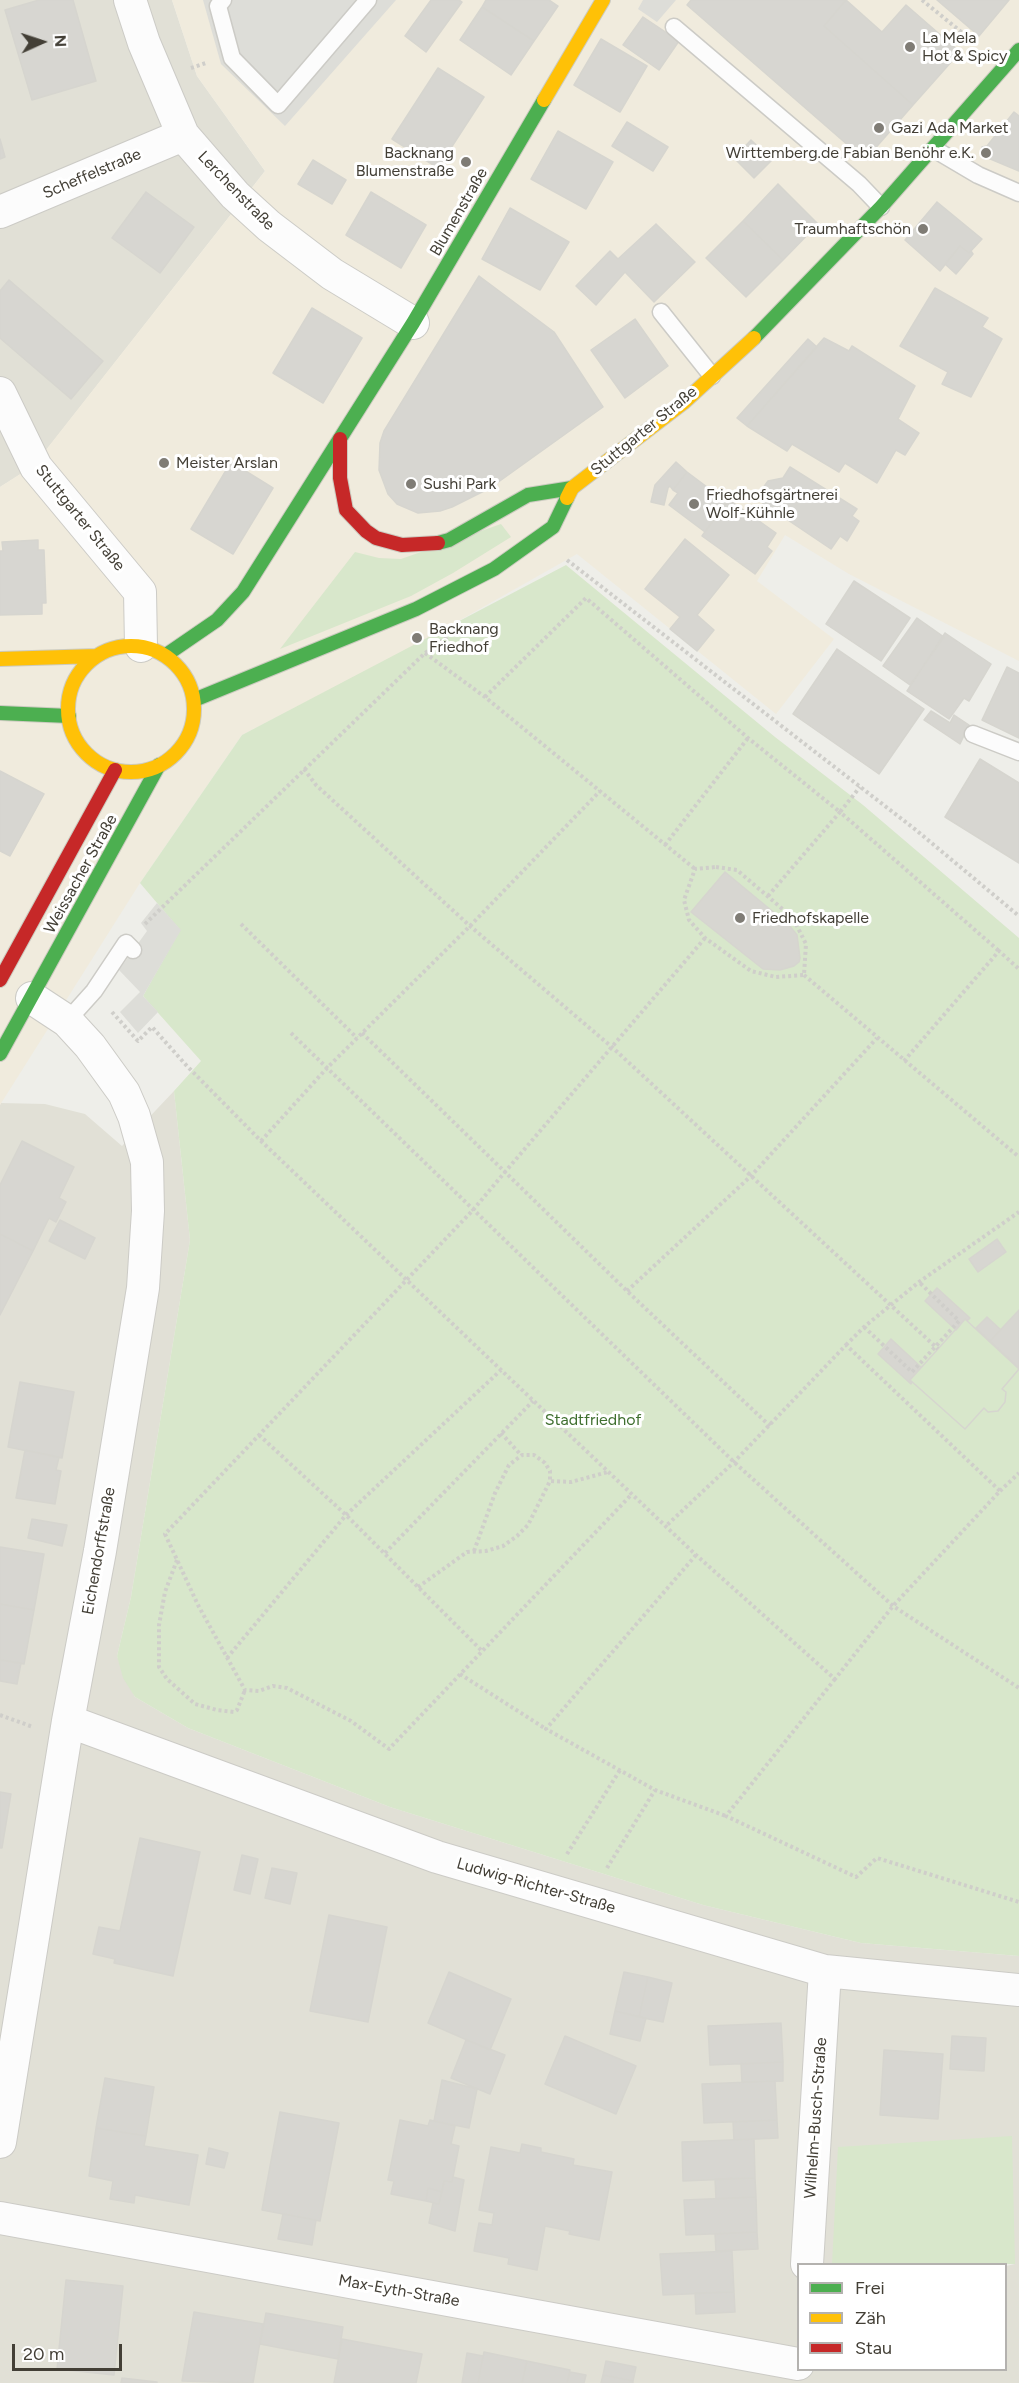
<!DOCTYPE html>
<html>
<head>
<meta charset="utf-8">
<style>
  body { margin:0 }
  #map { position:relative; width:1019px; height:2383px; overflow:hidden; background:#eeeee9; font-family:Figtree,sans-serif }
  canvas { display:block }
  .legend { position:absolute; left:797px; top:2263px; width:210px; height:108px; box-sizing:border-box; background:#fff; border:2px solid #b4b2af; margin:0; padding:8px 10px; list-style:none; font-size:18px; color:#433f36 }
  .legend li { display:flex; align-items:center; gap:12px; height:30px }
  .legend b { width:30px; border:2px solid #b4b2af }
  .north { position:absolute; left:12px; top:12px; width:60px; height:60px; -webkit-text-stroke:4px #fff; paint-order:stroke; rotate:87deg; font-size:16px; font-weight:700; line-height:24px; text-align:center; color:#433f36 }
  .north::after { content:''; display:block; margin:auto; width:21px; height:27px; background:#433f36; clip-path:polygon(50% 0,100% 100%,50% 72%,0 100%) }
  .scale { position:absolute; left:12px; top:2344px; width:110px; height:27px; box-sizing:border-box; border:3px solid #433f36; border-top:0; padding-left:8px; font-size:18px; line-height:21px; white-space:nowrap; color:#433f36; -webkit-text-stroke:4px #fff; paint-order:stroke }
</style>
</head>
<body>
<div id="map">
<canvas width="1019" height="2383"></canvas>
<ul class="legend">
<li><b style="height:8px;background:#4caf50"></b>Frei</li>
<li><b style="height:8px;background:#ffc107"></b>Zäh</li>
<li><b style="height:8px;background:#c62828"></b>Stau</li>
</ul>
<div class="north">N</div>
<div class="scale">20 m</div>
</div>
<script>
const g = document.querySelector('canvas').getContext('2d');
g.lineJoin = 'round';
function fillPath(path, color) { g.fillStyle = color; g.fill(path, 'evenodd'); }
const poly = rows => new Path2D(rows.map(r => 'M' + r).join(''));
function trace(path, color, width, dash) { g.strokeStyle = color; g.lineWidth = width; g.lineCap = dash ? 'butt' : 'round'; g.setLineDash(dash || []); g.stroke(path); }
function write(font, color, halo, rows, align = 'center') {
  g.font = font + ' Figtree,sans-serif'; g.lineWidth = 6; g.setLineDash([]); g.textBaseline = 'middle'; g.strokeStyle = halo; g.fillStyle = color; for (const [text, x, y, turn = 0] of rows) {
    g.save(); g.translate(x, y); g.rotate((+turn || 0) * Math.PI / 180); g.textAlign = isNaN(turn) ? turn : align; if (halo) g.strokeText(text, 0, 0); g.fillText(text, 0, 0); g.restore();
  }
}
const residential = poly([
  [0,0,172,0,197,76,265,171,34,466,0,487],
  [174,1091,190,1240,131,1597,117,1656,135,1697,188,1728,390,1807,703,1905,861,1943,1019,1956,1019,2383,0,2383,0,1105,1,1103,45,1104,85,1114,122,1146],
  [798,2264,1015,2264,1006,2266,1006,2370,798,2370]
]);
const commercial = poly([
  [172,0,1019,0,1019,661,849,574,785,535,757,581,834,639,776,714,577,554,407,650,242,735,140,883,0,1105,0,487,34,465,265,171,197,76]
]);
const green = poly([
  [501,524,511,537,453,573,411,596,280,649,355,552,379,558,401,559],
  [566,565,775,737,863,805,1019,938,1019,1956,861,1943,703,1905,390,1807,188,1728,135,1697,123,1678,117,1656,131,1597,190,1240,174,1091,201,1061,143,996,180,930,140,883,242,735],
  [1012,2136,1015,2264,832,2264,838,2147]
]);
const parking = poly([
  [203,0,396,0,285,126,221,64],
  [643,0,676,0,657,22,638,9],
  [157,903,181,930,143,996,158,1012,138,1033,120,1012,140,992,119,970,147,931,141,923]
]);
const building = poly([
  [39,0,73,0,96,81,32,100,5,10,39,0],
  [431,0,459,0,462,2,426,52,405,36,431,0],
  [486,0,549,0,558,6,534,41,482,7,486,0],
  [691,0,846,0,824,26,913,105,865,160,687,5,691,0],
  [846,0,882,32,906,5,960,52,913,105,824,26,846,0],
  [937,0,1009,0,979,36,937,0],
  [482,7,534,41,511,75,460,40,482,7],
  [643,17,679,41,659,70,623,45,643,17],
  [601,39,647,66,620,112,574,85,601,39],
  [438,68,484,97,438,168,392,139,438,68],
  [1014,112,1019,116,1019,171,988,158,984,159,981,156,982,147,987,146,1014,112],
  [627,122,668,147,653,171,612,146,627,122],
  [558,131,613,162,586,209,531,179,558,131],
  [0,139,5,157,0,159,0,139],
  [751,140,772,160,754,178,734,158,751,140],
  [313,160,346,180,332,204,298,184,313,160],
  [778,184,818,224,783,260,743,221,778,184],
  [146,192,194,227,160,273,112,238,146,192],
  [371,192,426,225,401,268,346,235,371,192],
  [937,202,982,239,969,253,960,246,940,271,905,240,937,202],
  [510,208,569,242,540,290,482,259,510,208],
  [743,221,783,260,746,297,706,258,743,221],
  [656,224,695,262,654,302,625,272,596,305,576,286,610,251,618,259,656,224],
  [960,246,969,253,971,251,973,254,956,274,945,264,960,246],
  [479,276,554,332,603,407,490,488,452,507,440,511,418,513,397,504,388,494,379,470,380,443,384,431,479,276],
  [9,280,103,361,71,399,0,338,0,291,9,280],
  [935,288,988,318,982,327,1002,339,971,397,942,384,948,372,900,346,935,288],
  [312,308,362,338,323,403,273,373,312,308],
  [635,319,668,366,625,398,591,350,635,319],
  [824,338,849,351,852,346,915,386,898,419,919,433,905,455,896,450,877,483,845,463,839,472,792,444,787,451,747,426,824,338],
  [808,339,817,347,747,426,737,418,808,339],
  [231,462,273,488,233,554,191,529,231,462],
  [676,462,687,472,673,490,670,486,668,488,664,505,651,502,655,485,676,462],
  [790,467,857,509,852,516,859,521,847,541,840,536,831,549,761,502,758,495,768,481,783,478,790,467],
  [687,472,727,502,705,532,669,505,678,493,673,490,687,472],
  [728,499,776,533,767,547,772,551,755,574,702,536,728,499],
  [685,539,729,575,697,615,714,630,697,651,670,629,680,617,645,589,685,539],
  [38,540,38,550,44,550,46,603,42,603,42,614,0,615,0,551,3,551,2,542,38,540],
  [854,581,910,618,881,661,826,624,854,581],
  [917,618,944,637,910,685,883,666,917,618],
  [945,633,991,664,969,701,964,698,949,719,907,691,945,633],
  [837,649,924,709,879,774,793,714,837,649],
  [1007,667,1019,673,1019,738,982,720,1007,667],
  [931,711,950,723,954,715,969,725,960,744,924,720,931,711],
  [980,759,1019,783,1019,863,945,817,980,759],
  [0,771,44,794,10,856,0,851,0,771],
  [725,872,789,925,797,935,800,958,799,962,794,966,780,970,763,969,691,912,725,872],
  [22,1141,74,1167,59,1198,66,1202,56,1222,49,1218,33,1251,0,1234,0,1185,22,1141],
  [60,1220,95,1238,85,1259,49,1241,60,1220],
  [0,1234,33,1251,0,1315,0,1234],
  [997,1239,1006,1252,978,1272,969,1259,997,1239],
  [937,1288,970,1318,968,1320,965,1319,956,1330,925,1301,937,1288],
  [1019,1310,1019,1368,990,1341,1019,1310],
  [987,1317,1001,1330,990,1341,976,1328,987,1317],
  [965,1319,1019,1369,1002,1389,1006,1392,1005,1402,998,1411,988,1412,984,1408,965,1429,910,1380,965,1319],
  [965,1319,1019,1369,1002,1389,1006,1392,1005,1402,998,1411,988,1412,984,1408,965,1429,910,1380,965,1319],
  [891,1339,921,1367,910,1380,912,1382,911,1384,878,1354,891,1339],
  [20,1382,74,1392,62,1458,8,1447,20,1382],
  [25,1450,59,1457,56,1470,61,1471,55,1504,16,1498,25,1450],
  [32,1519,67,1525,62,1546,28,1538,32,1519],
  [0,1547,44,1554,34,1610,0,1604,0,1547],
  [0,1604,34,1610,24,1664,0,1660,0,1604],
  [0,1660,21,1663,17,1684,0,1681,0,1660],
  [0,1792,11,1794,2,1848,0,1848,0,1792],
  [140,1838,200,1852,173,1976,114,1963,115,1959,93,1954,99,1927,120,1931,140,1838],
  [242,1855,258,1859,250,1894,234,1890,242,1855],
  [272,1868,297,1873,290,1904,265,1898,272,1868],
  [329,1915,387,1927,368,2022,310,2011,329,1915],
  [449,1972,511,1999,490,2050,428,2023,449,1972],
  [624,1972,648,1977,639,2017,615,2011,624,1972],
  [648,1977,672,1983,663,2022,639,2017,648,1977],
  [615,2011,646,2018,640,2041,610,2034,615,2011],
  [781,2023,783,2062,710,2065,708,2026,781,2023],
  [565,2036,636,2066,616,2114,545,2084,565,2036],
  [952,2036,986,2038,984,2071,950,2069,952,2036],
  [466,2040,505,2055,490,2094,451,2078,466,2040],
  [884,2050,943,2054,938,2119,880,2115,884,2050],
  [783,2062,783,2081,742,2082,741,2064,783,2062],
  [105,2078,154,2087,146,2136,96,2128,105,2078],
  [442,2080,477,2089,469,2128,434,2121,442,2080],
  [775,2081,777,2120,704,2123,702,2084,775,2081],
  [280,2112,339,2123,320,2221,262,2210,280,2112],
  [400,2120,428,2126,430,2120,455,2126,451,2144,459,2146,452,2182,444,2181,442,2192,428,2188,426,2201,391,2194,394,2181,388,2180,400,2120],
  [777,2120,778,2138,734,2140,733,2122,777,2120],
  [96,2128,146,2136,144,2146,198,2155,189,2205,135,2195,134,2203,110,2199,113,2181,89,2176,96,2128],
  [754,2139,755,2178,683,2181,682,2142,754,2139],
  [522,2144,541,2148,541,2152,574,2159,573,2165,612,2172,599,2240,569,2234,570,2231,545,2226,537,2270,508,2264,509,2258,474,2251,479,2223,492,2225,494,2213,479,2210,491,2147,520,2153,522,2144],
  [209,2148,228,2153,224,2168,206,2164,209,2148],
  [453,2177,464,2180,455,2231,429,2223,433,2203,439,2204,444,2181,452,2182,453,2177],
  [755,2178,756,2197,716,2199,715,2179,755,2178],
  [428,2188,442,2192,439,2204,426,2201,428,2188],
  [756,2197,757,2232,686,2235,684,2200,756,2197],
  [283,2214,316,2220,312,2245,278,2239,283,2214],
  [757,2232,758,2249,716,2251,715,2234,757,2232],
  [732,2251,734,2292,663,2295,660,2254,732,2251],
  [66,2280,123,2286,114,2375,57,2369,66,2280],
  [734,2292,735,2312,696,2314,695,2293,734,2292],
  [194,2312,263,2324,253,2383,182,2381,194,2312],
  [266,2313,343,2327,338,2359,260,2344,266,2313],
  [342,2339,422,2354,416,2383,334,2383,342,2339],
  [484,2352,527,2361,522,2383,478,2383,484,2352],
  [467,2353,483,2356,478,2383,462,2383,467,2353],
  [527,2361,570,2370,567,2383,522,2383,527,2361],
  [606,2361,636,2367,633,2381,603,2375,606,2361],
  [570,2372,586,2375,584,2383,567,2383,570,2372],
  [603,2375,633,2381,633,2383,601,2383,603,2375],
  [122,2378,157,2382,157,2383,121,2383,122,2378]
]);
const path = poly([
  [922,0,976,44],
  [191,68,206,63],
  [567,560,916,830,1019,916],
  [425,653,485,697,695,869],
  [485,697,586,598,748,738,840,812,860,787],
  [304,769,316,785,470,926,613,1048,938,1349],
  [665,845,748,738],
  [716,867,737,870,793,918,806,944,804,975,776,977,751,971,705,938,689,920,684,900,695,869,716,867],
  [768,896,840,812,999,951],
  [145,924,425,653,456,631],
  [241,924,357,1038],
  [705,938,505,1172,627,1291,770,1426],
  [804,975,1019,1157],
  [112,1012,138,1041,152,1027,186,1065,261,1141,501,1370,696,1555,835,1679,893,1606,1000,1491,846,1345,734,1462,666,1526],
  [291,1033,734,1462,893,1606,1019,1688],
  [362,1033,505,1172,473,1210,165,1534,198,1605,245,1690,259,1691,273,1686,287,1688,351,1721,389,1749,632,1494],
  [904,1061,999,951,1019,969],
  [261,1141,327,1068,470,926,600,791],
  [627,1291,751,1176,877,1038],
  [864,1327,912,1372,959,1321,919,1282],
  [846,1345,864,1327,919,1282,1019,1212],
  [501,1433,521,1455],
  [259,1435,346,1515,482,1651],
  [1000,1491,1019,1473],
  [474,1551,495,1493,509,1465,522,1455,534,1455,545,1463,550,1471,550,1481],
  [385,1553,533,1401],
  [696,1555,546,1729,655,1790,726,1816],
  [177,1560,165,1592,159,1625,159,1667,167,1679,195,1704,217,1710,234,1712,237,1710,245,1690],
  [418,1587,467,1552,486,1551,503,1546,517,1536,528,1525,550,1481,571,1482,608,1472],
  [227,1658,346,1515,501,1370],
  [460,1674,546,1729],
  [835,1679,726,1816,856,1877,877,1858,1019,1902],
  [0,1715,33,1727],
  [567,1854,620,1770],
  [607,1868,655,1790]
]);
const lane = poly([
  [223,0,218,6,232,58,278,105,368,0],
  [674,27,859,184,881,207],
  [934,149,978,175,1019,193],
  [661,312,712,376],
  [973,734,1019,752],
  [67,1021,94,991,126,943,133,950]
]);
const street = poly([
  [130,0,144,43,183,135,235,195,269,226,332,274,413,323],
  [0,212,183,135],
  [0,393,36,467,140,592,141,646],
  [68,1721,437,1857,825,1971,1019,1990],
  [0,2142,68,1721,100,1551,143,1288,148,1211,147,1162,134,1116,124,1093,90,1046,67,1021,32,998],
  [0,2218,798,2364],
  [807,2264,825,1971]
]);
const fast = poly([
  [754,338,881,207,1019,50],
  [438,543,449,540,528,495,572,488],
  [166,655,217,620,243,592,413,323,544,100],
  [194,700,416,609,494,569,553,527,567,498],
  [0,713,69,716],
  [0,1054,159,765]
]);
const slow = poly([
  [544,100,603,0],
  [567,498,572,488,683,403,754,338],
  '68 709a63 63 0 1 1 126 0a63 63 0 1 1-126 0Z',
  [0,659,97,656]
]);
const jam = poly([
  [340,439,340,478,346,510,366,531,376,538,402,545,438,543],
  [0,980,115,770]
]);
const markers = [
  [910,47,6,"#7f7c75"],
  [879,128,6,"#7f7c75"],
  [986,153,6,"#7f7c75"],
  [466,162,6,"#7f7c75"],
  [923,229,6,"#7f7c75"],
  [164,463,6,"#7f7c75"],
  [411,484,6,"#7f7c75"],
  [694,504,6,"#7f7c75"],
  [417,638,6,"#7f7c75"],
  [740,918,6,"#7f7c75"]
];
const poiNames = [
  ["La Mela",922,38],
  ["Hot & Spicy",922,56],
  ["Gazi Ada Market",891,128],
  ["Backnang",454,153,"right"],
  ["Blumenstraße",454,171,"right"],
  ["Wirttemberg.de Fabian Benöhr e.K.",974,153,"right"],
  ["Traumhaftschön",911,229,"right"],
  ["Meister Arslan",176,463],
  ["Sushi Park",423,484],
  ["Friedhofsgärtnerei",706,495],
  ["Wolf-Kühnle",706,513],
  ["Backnang",429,629],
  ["Friedhof",429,647],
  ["Friedhofskapelle",752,918]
];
const streetNames = [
  ["Scheffelstraße",92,174,-23],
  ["Lerchenstraße",236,191,46],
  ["Blumenstraße",459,212,-60],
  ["Stuttgarter Straße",644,431,-39],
  ["Stuttgarter Straße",80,518,51],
  ["Weissacher Straße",81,874,-61],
  ["Eichendorffstraße",99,1551,-80],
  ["Ludwig-Richter-Straße",536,1886,16],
  ["Wilhelm-Busch-Straße",816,2118,-86],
  ["Max-Eyth-Straße",399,2291,10]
];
const parkNames = [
  ["Stadtfriedhof",593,1420]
];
fillPath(residential, '#e1e0d6');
fillPath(commercial, '#f0ebdd');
fillPath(green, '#d8e7cb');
fillPath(parking, '#ddddd8');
fillPath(building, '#d7d6d1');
trace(building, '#d6d5cf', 1.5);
trace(lane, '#cccbc6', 19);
trace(street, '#cccbc6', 34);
trace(fast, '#cccbc0', 16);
trace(slow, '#cccbc0', 16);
trace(jam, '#cccbc0', 16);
trace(path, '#cfceca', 4, [3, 3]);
trace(lane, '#fcfcfc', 16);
trace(street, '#fcfcfc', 32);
trace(fast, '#4caf50', 14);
trace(slow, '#ffc107', 14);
trace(jam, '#c62828', 14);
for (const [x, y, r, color] of markers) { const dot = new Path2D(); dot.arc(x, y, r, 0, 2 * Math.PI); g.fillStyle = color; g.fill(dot); trace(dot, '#fff', 2); }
write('16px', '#433f36', '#fff', poiNames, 'left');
write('16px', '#433f36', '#fff', streetNames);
write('16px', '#3f6f2f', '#fff', parkNames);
</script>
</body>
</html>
